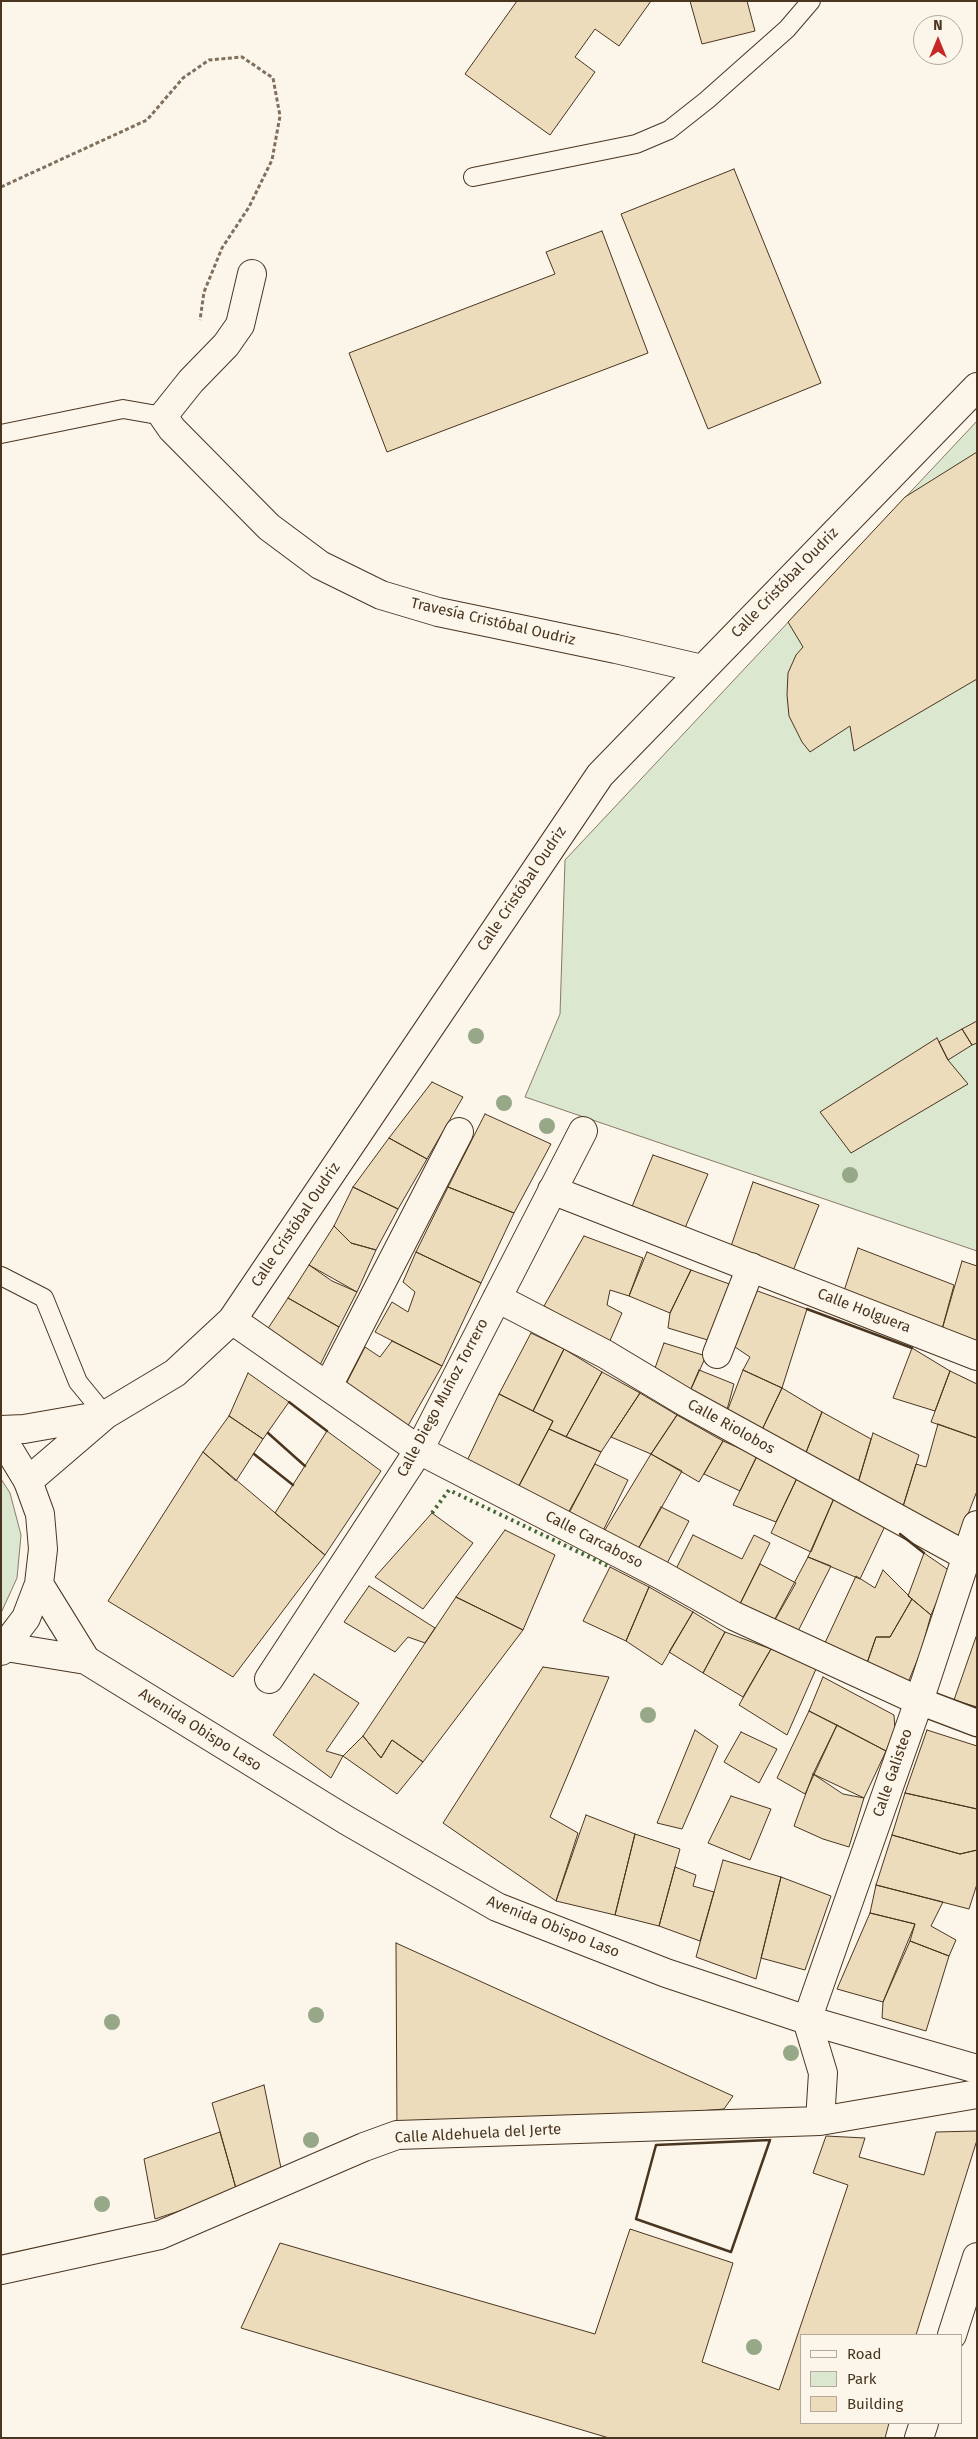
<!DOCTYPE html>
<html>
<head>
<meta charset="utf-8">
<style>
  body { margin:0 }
  #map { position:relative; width:978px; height:2439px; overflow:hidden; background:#fbf6e9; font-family:"Fira Sans",sans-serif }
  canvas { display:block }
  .frame { position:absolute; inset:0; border:2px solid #4a3520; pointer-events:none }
  .legend { position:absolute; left:800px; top:2334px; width:162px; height:90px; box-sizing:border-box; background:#fbf6e9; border:1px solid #b4a999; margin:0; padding:6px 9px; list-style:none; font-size:15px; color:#4a3520 }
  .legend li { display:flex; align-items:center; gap:10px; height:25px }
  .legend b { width:25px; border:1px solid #b4a999 }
  .north { position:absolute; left:913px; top:15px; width:50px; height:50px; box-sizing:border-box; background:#fbf6e9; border:1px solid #b4a999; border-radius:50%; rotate:0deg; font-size:14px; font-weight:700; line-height:20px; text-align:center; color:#4a3520 }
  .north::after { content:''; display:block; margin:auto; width:18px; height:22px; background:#c62828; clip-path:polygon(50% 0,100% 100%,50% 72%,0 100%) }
</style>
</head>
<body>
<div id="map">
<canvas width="978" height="2439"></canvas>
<div class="frame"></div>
<ul class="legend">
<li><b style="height:6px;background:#fbf6e9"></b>Road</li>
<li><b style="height:14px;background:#dce7d0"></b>Park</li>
<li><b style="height:14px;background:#ecdcbc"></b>Building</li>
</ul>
<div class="north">N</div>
</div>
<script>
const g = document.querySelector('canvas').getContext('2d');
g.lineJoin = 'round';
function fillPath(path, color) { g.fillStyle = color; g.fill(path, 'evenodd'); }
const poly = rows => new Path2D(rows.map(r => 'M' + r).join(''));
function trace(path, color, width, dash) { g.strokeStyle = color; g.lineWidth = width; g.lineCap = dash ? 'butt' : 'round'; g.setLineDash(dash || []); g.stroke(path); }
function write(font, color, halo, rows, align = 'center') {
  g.font = font + ' "Fira Sans",sans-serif'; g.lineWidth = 4; g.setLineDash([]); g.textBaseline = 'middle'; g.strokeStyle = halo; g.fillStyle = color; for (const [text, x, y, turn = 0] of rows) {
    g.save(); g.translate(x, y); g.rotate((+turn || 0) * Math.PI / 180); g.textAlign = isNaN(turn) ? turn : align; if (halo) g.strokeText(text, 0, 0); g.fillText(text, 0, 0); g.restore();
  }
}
const green = poly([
  [977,421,977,1251,525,1097,560,1014,565,860,977,421],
  [1,1479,10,1493,21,1535,17,1578,1,1613,1,1479]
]);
const building = poly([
  [517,1,651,1,619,46,595,29,575,57,595,72,550,135,465,74,517,1],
  [690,1,747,1,755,31,702,44,690,1],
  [734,169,821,383,708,429,621,214,734,169],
  [602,231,648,353,387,452,349,353,555,274,546,252,602,231],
  [977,452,977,679,854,751,850,726,810,752,802,742,789,716,787,695,788,673,796,655,803,647,788,622,905,497,977,452],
  [977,1021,977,1043,972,1045,962,1029,977,1021],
  [962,1029,972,1045,948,1060,939,1042,962,1029],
  [937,1038,948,1060,968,1084,851,1153,820,1112,937,1038],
  [432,1082,463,1097,427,1159,389,1138,432,1082],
  [485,1114,551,1144,514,1213,448,1187,485,1114],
  [389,1138,427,1159,398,1209,353,1187,389,1138],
  [653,1155,708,1174,682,1235,629,1214,653,1155],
  [753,1182,819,1205,791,1276,729,1252,753,1182],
  [353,1187,398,1209,376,1250,351,1243,334,1226,353,1187],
  [448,1187,514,1213,481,1283,416,1252,448,1187],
  [334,1226,351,1243,376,1250,357,1292,332,1281,309,1265,334,1226],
  [584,1236,643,1258,629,1296,610,1290,607,1305,622,1313,609,1343,544,1306,584,1236],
  [858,1248,954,1285,941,1333,843,1294,858,1248],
  [416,1252,481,1283,442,1366,375,1332,392,1302,408,1312,415,1292,403,1282,416,1252],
  [647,1252,691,1270,670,1313,629,1296,647,1252],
  [962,1261,977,1266,977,1348,941,1333,962,1261],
  [309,1265,357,1292,339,1327,288,1298,309,1265],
  [691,1270,732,1285,711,1341,668,1328,670,1313,691,1270],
  [752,1289,807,1309,782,1388,743,1370,750,1357,732,1345,752,1289],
  [288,1298,339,1327,318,1369,265,1333,288,1298],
  [531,1333,564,1349,533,1411,499,1394,531,1333],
  [392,1341,442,1366,401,1438,344,1388,365,1347,380,1357,392,1341],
  [664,1343,706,1356,687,1398,650,1382,664,1343],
  [912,1348,950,1371,935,1411,893,1398,912,1348],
  [564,1349,602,1372,566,1437,549,1429,553,1421,533,1411,564,1349],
  [699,1370,734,1384,725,1417,687,1398,699,1370],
  [743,1370,782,1388,759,1436,725,1417,743,1370],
  [950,1371,977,1384,977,1438,931,1422,950,1371],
  [602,1372,640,1393,601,1452,566,1437,602,1372],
  [248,1373,289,1402,263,1439,229,1416,248,1373],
  [782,1388,822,1412,803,1460,759,1436,782,1388],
  [640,1393,677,1415,651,1454,611,1437,640,1393],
  [499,1394,553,1421,515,1493,464,1467,499,1394],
  [822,1412,871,1439,857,1486,803,1460,822,1412],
  [677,1415,723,1441,699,1482,651,1454,677,1415],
  [229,1416,263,1439,236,1481,203,1452,229,1416],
  [938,1424,977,1438,977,1491,956,1545,901,1513,916,1464,926,1467,938,1424],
  [549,1429,601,1452,569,1513,518,1488,549,1429],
  [327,1431,381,1471,325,1555,275,1513,327,1431],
  [873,1433,919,1455,901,1513,856,1490,873,1433],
  [723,1441,757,1456,740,1491,704,1474,723,1441],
  [203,1452,325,1555,233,1677,108,1601,203,1452],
  [651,1454,682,1471,632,1560,597,1543,651,1454],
  [757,1456,798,1476,776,1522,733,1505,757,1456],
  [595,1464,628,1480,597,1543,562,1524,595,1464],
  [798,1476,835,1496,811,1552,771,1533,798,1476],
  [835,1496,886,1524,860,1579,808,1557,835,1496],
  [661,1507,689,1521,661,1575,632,1560,661,1507],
  [432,1513,473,1543,423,1609,375,1577,432,1513],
  [505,1530,555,1555,523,1630,456,1597,505,1530],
  [693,1535,742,1559,754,1535,770,1543,734,1616,670,1581,693,1535],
  [924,1553,950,1571,931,1615,908,1596,924,1553],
  [808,1557,831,1566,792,1643,768,1632,808,1557],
  [760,1564,796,1583,768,1632,734,1616,760,1564],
  [610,1567,649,1587,626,1641,583,1621,610,1567],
  [883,1570,912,1599,890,1637,876,1637,865,1669,824,1645,856,1576,875,1588,883,1570],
  [369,1586,435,1628,425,1643,408,1637,395,1652,344,1622,369,1586],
  [649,1587,693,1612,662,1665,626,1641,649,1587],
  [456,1597,523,1630,423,1762,392,1740,381,1758,363,1736,456,1597],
  [912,1599,931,1615,921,1651,905,1690,865,1669,876,1637,890,1637,912,1599],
  [693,1612,725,1632,703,1673,669,1652,693,1612],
  [725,1632,771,1649,743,1697,703,1673,725,1632],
  [977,1634,977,1707,954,1700,977,1634],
  [771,1649,816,1669,787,1735,739,1705,771,1649],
  [543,1667,609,1677,550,1817,578,1833,556,1901,443,1823,543,1667],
  [314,1674,359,1703,326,1751,343,1756,331,1778,273,1735,314,1674],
  [823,1677,894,1715,895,1730,886,1751,809,1711,823,1677],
  [809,1711,837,1725,805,1794,777,1778,809,1711],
  [837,1725,886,1751,864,1798,843,1794,813,1774,837,1725],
  [695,1730,718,1746,682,1829,657,1823,695,1730],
  [927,1730,977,1746,977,1809,905,1793,927,1730],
  [741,1732,777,1749,759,1783,724,1762,741,1732],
  [363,1736,381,1758,392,1740,423,1762,397,1794,343,1756,363,1736],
  [813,1774,864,1798,849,1847,823,1839,794,1826,813,1774],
  [905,1793,977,1809,977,1850,960,1854,892,1835,905,1793],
  [731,1796,771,1809,750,1860,708,1843,731,1796],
  [586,1815,635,1834,615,1915,556,1901,586,1815],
  [635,1834,680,1849,659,1926,615,1915,635,1834],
  [892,1835,960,1854,977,1850,977,1884,969,1909,876,1885,892,1835],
  [723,1860,781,1877,756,1979,696,1957,723,1860],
  [675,1867,696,1875,693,1886,714,1892,700,1941,659,1926,675,1867],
  [781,1877,831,1896,805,1970,761,1958,781,1877],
  [876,1885,943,1902,931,1926,956,1940,949,1956,910,1941,915,1924,870,1913,876,1885],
  [870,1913,915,1924,883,2002,837,1989,870,1913],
  [910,1941,949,1956,926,2031,882,2018,883,2002,910,1941],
  [396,1943,733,2096,724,2109,397,2135,396,1943],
  [264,2085,282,2173,237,2192,212,2103,264,2085],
  [977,2131,977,2140,916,2335,802,2335,802,2423,889,2423,885,2438,609,2438,241,2328,280,2243,595,2334,630,2229,733,2263,702,2362,779,2390,848,2185,813,2173,826,2136,865,2138,859,2157,924,2175,936,2132,977,2131],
  [220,2132,237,2192,155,2219,144,2159,220,2132]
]);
const path = poly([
  [1,187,147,120,183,78,209,60,242,57,273,78,280,116,272,160,249,207,222,248,204,292,200,320]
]);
const service = poly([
  [473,177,636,144,669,130,707,100,787,29,811,1],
  [1,434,123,409,163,416],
  [1,1276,44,1298,78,1382,105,1415]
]);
const pedestrian = poly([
  [919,1701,977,1723]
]);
const minor = poly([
  [252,274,240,325,226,345,191,381,163,416,172,429,269,527,320,565,381,595,438,612,616,649,702,669],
  [552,1190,977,1356],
  [497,1298,605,1354,685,1402,966,1556],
  [232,1320,419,1450,661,1575,734,1616,919,1701],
  [717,1354,751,1267],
  [328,1386,459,1132],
  [1,1430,24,1429,104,1415],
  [28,1481,105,1415,175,1373,232,1320,600,775,977,387],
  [269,1679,419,1450,583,1131],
  [820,2121,823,2073,807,2020,919,1701,977,1525],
  [1,2270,160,2235,364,2147,397,2135,820,2121,977,2094],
  [952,2335,977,2257],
  [919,2438,924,2423]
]);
const secondary = poly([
  [1,1443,11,1453,28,1481,40,1514,43,1549,39,1584,26,1618,1,1651],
  [39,1584,86,1660],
  [6,1647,86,1660,346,1820,497,1907,666,1973,807,2020,977,2069]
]);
const hedge = poly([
  [432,1513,449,1490,610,1567]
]);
const wall = poly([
  [807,1309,912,1348],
  [289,1402,327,1431],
  [268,1433,305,1466],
  [254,1454,293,1485],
  [900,1534,924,1553],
  [770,2140,731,2252,636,2219,656,2145,770,2140]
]);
const trees = [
  [476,1036],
  [504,1103],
  [547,1126],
  [850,1175],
  [648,1715],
  [316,2015],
  [112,2022],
  [791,2053],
  [311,2140],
  [102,2204],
  [754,2347]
];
const streetNames = [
  ["Calle Cristóbal Oudriz",785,583,-46],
  ["Travesía Cristóbal Oudriz",493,622,13],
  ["Calle Cristóbal Oudriz",522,889,-56],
  ["Calle Cristóbal Oudriz",296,1225,-56],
  ["Calle Holguera",864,1311,21],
  ["Calle Diego Muñoz Torrero",443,1398,-62],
  ["Calle Riolobos",731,1427,29],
  ["Calle Carcaboso",594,1540,27],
  ["Avenida Obispo Laso",200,1730,32],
  ["Calle Galisteo",893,1773,-71],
  ["Avenida Obispo Laso",553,1927,22],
  ["Calle Aldehuela del Jerte",478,2134,-3]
];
fillPath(green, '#dce7d0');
trace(green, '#887966', 1);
fillPath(building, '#ecdcbc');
trace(building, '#4a3520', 1);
trace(service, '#4a3520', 20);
trace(pedestrian, '#4a3520', 29);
trace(minor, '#4a3520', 30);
trace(secondary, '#4a3520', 30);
trace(path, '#7f6f5c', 3, [4, 2.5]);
trace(service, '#fbf6e9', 18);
trace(pedestrian, '#fbf6e9', 26);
trace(minor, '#fbf6e9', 28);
trace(secondary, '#fbf6e9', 28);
trace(hedge, '#436837', 4, [2.5, 4]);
trace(wall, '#4a3520', 2.5);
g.fillStyle = '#96a887';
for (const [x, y] of trees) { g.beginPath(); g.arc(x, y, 8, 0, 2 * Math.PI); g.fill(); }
write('15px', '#4a3520', '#fbf6e9', streetNames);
</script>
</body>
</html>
